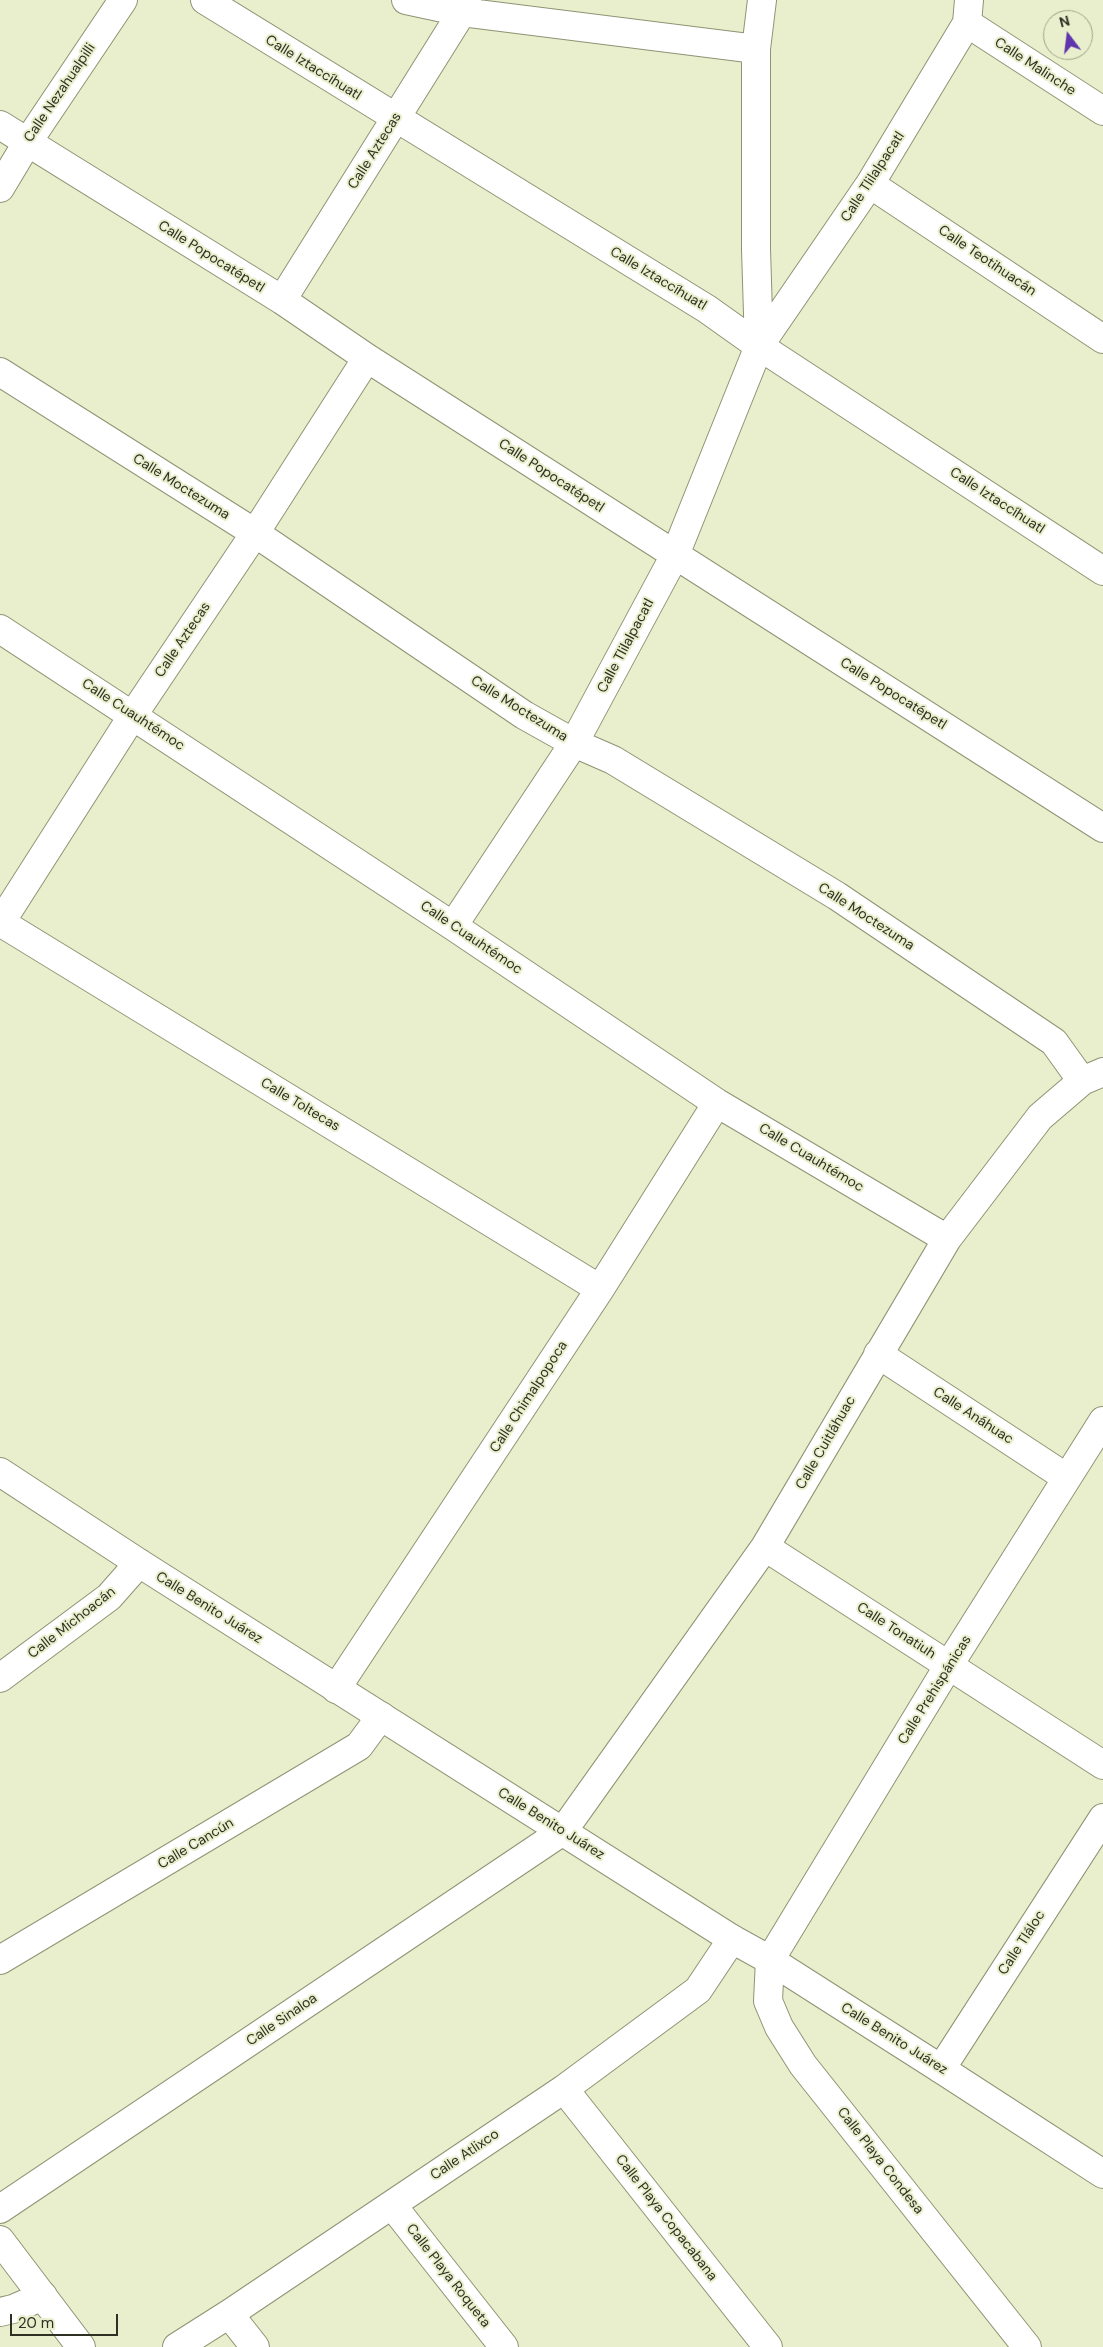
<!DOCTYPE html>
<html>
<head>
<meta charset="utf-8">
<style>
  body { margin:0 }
  #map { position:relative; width:1103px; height:2347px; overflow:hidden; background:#e9efcc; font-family:"DM Sans",sans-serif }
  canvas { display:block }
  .north { position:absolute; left:1043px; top:10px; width:50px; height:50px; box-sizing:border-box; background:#e9efcc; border:1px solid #9ea388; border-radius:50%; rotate:345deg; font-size:14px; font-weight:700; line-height:20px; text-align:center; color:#2e3023 }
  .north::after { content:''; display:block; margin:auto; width:18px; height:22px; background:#6035ad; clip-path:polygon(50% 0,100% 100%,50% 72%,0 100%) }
  .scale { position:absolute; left:10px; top:2314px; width:108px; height:22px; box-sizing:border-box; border:2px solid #2e3023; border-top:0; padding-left:6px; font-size:15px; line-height:18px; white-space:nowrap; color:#2e3023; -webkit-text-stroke:4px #e9efcc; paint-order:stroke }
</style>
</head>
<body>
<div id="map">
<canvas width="1103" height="2347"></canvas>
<div class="north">N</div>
<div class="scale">20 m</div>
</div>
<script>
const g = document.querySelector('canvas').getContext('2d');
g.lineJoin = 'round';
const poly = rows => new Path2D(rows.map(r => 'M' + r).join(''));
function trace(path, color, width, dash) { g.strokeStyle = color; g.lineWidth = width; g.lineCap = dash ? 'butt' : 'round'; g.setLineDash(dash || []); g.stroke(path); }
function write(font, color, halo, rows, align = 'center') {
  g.font = font + ' "DM Sans",sans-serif'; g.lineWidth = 4; g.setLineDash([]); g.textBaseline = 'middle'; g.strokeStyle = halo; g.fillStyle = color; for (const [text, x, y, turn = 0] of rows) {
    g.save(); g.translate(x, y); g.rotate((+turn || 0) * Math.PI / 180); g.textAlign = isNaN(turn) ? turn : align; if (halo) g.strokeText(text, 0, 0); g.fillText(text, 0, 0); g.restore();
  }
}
const minor = poly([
  [205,0,707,309,759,346,1103,571],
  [406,0,462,12,756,49],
  [967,23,1103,111],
  [0,125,282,300,367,358,1103,828],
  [870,184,1103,339],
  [0,188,27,143,123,0],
  [282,300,462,12,467,0],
  [759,346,756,249,756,49,762,0],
  [0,372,255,533,524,715,574,743,613,760,837,896,1054,1042,1082,1081],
  [0,629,453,926,717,1103,947,1239],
  [0,922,600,1289],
  [1,922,133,715,255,533,367,358],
  [453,926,574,743,675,555,759,346,870,184,967,23,969,0],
  [878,1354,1067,1478],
  [765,1547,1103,1765],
  [0,1678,109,1597,139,1563],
  [336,1689,600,1289,717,1103],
  [0,1960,359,1746,381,1716],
  [941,2069,1103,1818],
  [564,2089,768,2347],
  [392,2205,504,2347],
  [0,2209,563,1831,765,1547,947,1239,1040,1117,1082,1081,1103,1072],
  [0,2312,13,2309,43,2296],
  [229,2314,255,2347],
  [177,2347,229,2314,564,2089,698,1990,732,1939],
  [1027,2347,803,2065,779,2027,768,2001,770,1960,949,1665,1103,1421]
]);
const tertiary = poly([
  [0,1472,139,1563,732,1939,770,1960,941,2069,1103,2174],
  [0,2240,81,2347]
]);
const streetNames = [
  ["Calle Malinche",1035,67,33],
  ["Calle Iztaccíhuatl",313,68,32],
  ["Calle Nezahualpilli",60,93,-56],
  ["Calle Aztecas",375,151,-58],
  ["Calle Tlilalpacatl",873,177,-57],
  ["Calle Popocatépetl",211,257,32],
  ["Calle Teotihuacán",987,261,34],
  ["Calle Iztaccíhuatl",658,279,31],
  ["Calle Popocatépetl",551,476,33],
  ["Calle Moctezuma",181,487,32],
  ["Calle Iztaccíhuatl",997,501,33],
  ["Calle Aztecas",183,640,-56],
  ["Calle Tlilalpacatl",626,646,-62],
  ["Calle Popocatépetl",893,694,32],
  ["Calle Moctezuma",519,709,32],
  ["Calle Cuauhtémoc",133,715,33],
  ["Calle Moctezuma",866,917,33],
  ["Calle Cuauhtémoc",471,938,34],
  ["Calle Toltecas",300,1105,31],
  ["Calle Cuauhtémoc",811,1158,31],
  ["Calle Chimalpopoca",529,1397,-57],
  ["Calle Anáhuac",973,1416,33],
  ["Calle Cuitláhuac",826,1443,-60],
  ["Calle Benito Juárez",209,1608,32],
  ["Calle Michoacán",72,1623,-38],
  ["Calle Tonatiuh",896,1631,33],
  ["Calle Prehispánicas",935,1690,-58],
  ["Calle Benito Juárez",551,1824,32],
  ["Calle Cancún",196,1844,-31],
  ["Calle Tláloc",1022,1943,-57],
  ["Calle Sinaloa",282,2020,-34],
  ["Calle Benito Juárez",894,2039,32],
  ["Calle Atlixco",465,2155,-34],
  ["Calle Playa Condesa",880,2161,52],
  ["Calle Playa Copacabana",666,2218,52],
  ["Calle Playa Roqueta",448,2276,52]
];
trace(minor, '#8f9374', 30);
trace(tertiary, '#8f9374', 30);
trace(minor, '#fff', 28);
trace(tertiary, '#fff', 28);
write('14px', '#2e3023', '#e9efcc', streetNames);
</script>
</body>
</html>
